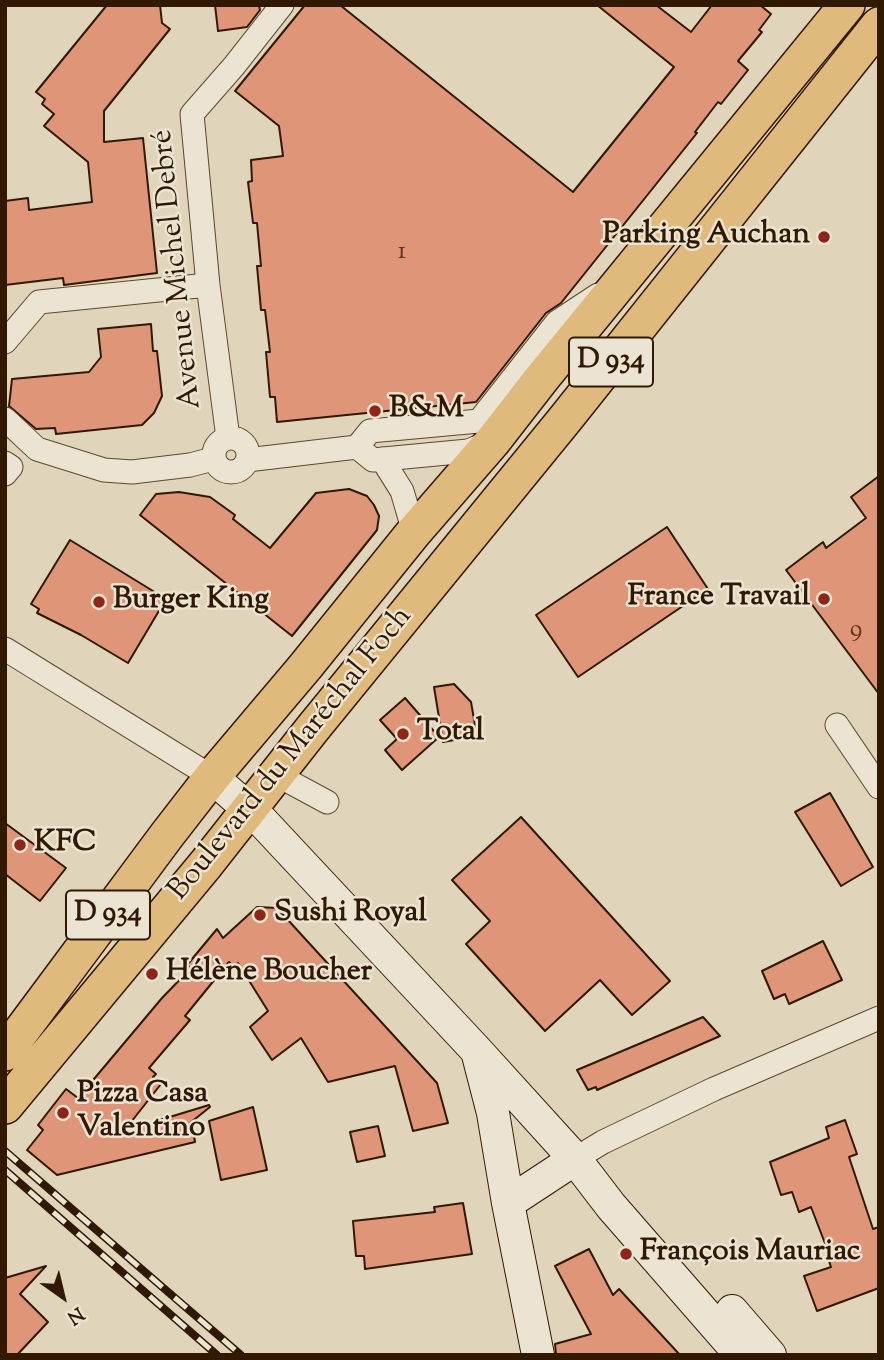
<!DOCTYPE html>
<html>
<head>
<meta charset="utf-8">
<style>
  body { margin:0 }
  #map { position:relative; width:884px; height:1360px; overflow:hidden; background:#e0d5ba; font-family:"Sorts Mill Goudy",serif }
  canvas { display:block }
  .frame { position:absolute; inset:0; border:7px solid #311800; pointer-events:none }
  .north { position:absolute; left:28px; top:1262px; width:70px; height:70px; -webkit-text-stroke:5px #ebe4d2; paint-order:stroke; rotate:146deg; font-size:19px; font-weight:700; line-height:28px; text-align:center; color:#311800 }
  .north::after { content:''; display:block; margin:auto; width:24px; height:32px; background:#311800; clip-path:polygon(50% 0,100% 100%,50% 72%,0 100%) }
</style>
</head>
<body>
<div id="map">
<canvas width="884" height="1360"></canvas>
<div class="frame"></div>
<div class="north">N</div>
</div>
<script>
const g = document.querySelector('canvas').getContext('2d');
g.lineJoin = 'round';
function fillPath(path, color) { g.fillStyle = color; g.fill(path, 'evenodd'); }
const poly = rows => new Path2D(rows.map(r => 'M' + r).join(''));
function trace(path, color, width, dash) { g.strokeStyle = color; g.lineWidth = width; g.lineCap = dash ? 'butt' : 'round'; g.setLineDash(dash || []); g.stroke(path); }
function write(font, color, halo, rows, align = 'center') {
  g.font = font + ' "Sorts Mill Goudy",serif'; g.lineWidth = 5; g.setLineDash([]); g.textBaseline = 'middle'; g.strokeStyle = halo; g.fillStyle = color; for (const [text, x, y, turn = 0] of rows) {
    g.save(); g.translate(x, y); g.rotate((+turn || 0) * Math.PI / 180); g.textAlign = isNaN(turn) ? turn : align; if (halo) g.strokeText(text, 0, 0); g.fillText(text, 0, 0); g.restore();
  }
}
const building = poly([
  [107,5,160,5,162,23,170,29,104,111,104,142,143,138,157,273,64,285,63,278,5,285,5,201,28,198,29,210,92,202,88,162,44,126,54,114,42,104,45,99,36,92,107,5],
  [215,5,259,5,260,10,247,27,218,31,215,5],
  [305,5,340,5,573,192,674,67,597,5,656,5,691,32,712,5,760,5,771,14,759,30,762,32,738,61,748,70,721,104,718,102,695,132,697,133,561,303,546,313,476,402,277,422,275,397,270,397,266,352,270,352,265,310,261,310,257,266,261,266,257,223,253,223,248,182,252,181,251,160,283,156,279,126,235,91,305,5],
  [151,324,153,351,157,351,162,396,154,413,142,425,56,434,55,428,36,429,9,406,12,379,89,372,101,357,98,329,151,324],
  [879,476,879,694,786,570,823,542,826,548,866,518,851,497,879,476],
  [349,489,367,496,374,505,379,516,377,530,292,636,140,515,156,494,179,492,210,497,235,515,233,519,270,548,316,493,349,489],
  [667,527,708,589,578,677,536,615,667,527],
  [70,540,166,599,128,663,81,635,37,613,39,609,31,604,70,540],
  [454,684,471,702,477,736,443,742,434,687,454,684],
  [405,698,439,737,402,770,385,750,397,739,380,720,405,698],
  [830,793,873,867,841,886,795,812,830,793],
  [521,817,670,981,632,1015,600,980,545,1031,466,944,490,921,452,880,521,817],
  [5,823,66,868,40,901,5,874,5,823],
  [257,907,277,908,437,1083,448,1123,413,1131,395,1066,328,1082,301,1038,272,1060,250,1027,268,1011,238,963,233,966,229,962,185,1016,190,1020,149,1068,156,1074,153,1077,161,1084,124,1131,209,1105,210,1107,190,1123,192,1122,195,1142,57,1175,27,1150,43,1130,38,1125,66,1089,78,1098,162,998,191,968,187,965,217,929,223,938,257,907],
  [823,941,842,980,789,1004,785,994,774,999,762,971,823,941],
  [703,1017,720,1036,597,1090,596,1087,588,1090,577,1070,703,1017],
  [253,1107,267,1170,221,1180,209,1121,253,1107],
  [845,1120,857,1154,849,1157,873,1229,879,1227,879,1288,817,1311,804,1276,831,1267,824,1246,826,1246,811,1207,799,1212,792,1192,781,1195,770,1162,829,1138,826,1127,845,1120],
  [378,1126,385,1156,357,1162,350,1132,378,1126],
  [463,1203,472,1254,365,1269,364,1256,356,1256,353,1221,435,1212,434,1207,463,1203],
  [589,1249,613,1295,619,1289,680,1355,556,1355,555,1344,591,1334,555,1266,589,1249],
  [46,1266,20,1294,48,1322,17,1355,5,1355,5,1278,46,1266]
]);
const street = poly([
  [5,342,39,302,208,285],
  [5,419,37,449,104,470,132,472,190,465,213,459],
  [479,421,557,322,598,295],
  '214 455a17 17 0 1 1 34 0a17 17 0 1 1-34 0Z',
  [228,438,208,285,192,114,234,66,282,5],
  [357,447,373,460,468,451,488,443],
  [382,459,402,491,414,532],
  [247,460,357,447,370,431,479,421],
  [5,463,11,467,5,474],
  [5,649,212,777],
  [837,725,879,787],
  [277,775,327,802],
  [575,1159,603,1142,714,1089,879,1018]
]);
const secondary = poly([
  [212,777,261,820,477,1051,575,1159,611,1206,741,1355],
  [478,1055,493,1113,508,1203],
  [732,1311,770,1355],
  [538,1355,508,1203,575,1159]
]);
const primary = poly([
  [5,1053,167,835,212,777,305,667,414,532,493,441,542,378,847,5],
  [5,1106,206,864,313,728,566,418,879,25]
]);
const rail = poly([
  [5,1151,241,1355],
  [5,1170,217,1355]
]);
const markers = [
  [824,237,7,"#8f2418"],
  [375,411,7,"#8f2418"],
  [824,599,7,"#8f2418"],
  [99,602,7,"#8f2418"],
  [403,734,7,"#8f2418"],
  [20,845,7,"#8f2418"],
  [260,915,7,"#8f2418"],
  [152,974,7,"#8f2418"],
  [63,1113,7,"#8f2418"],
  [626,1254,7,"#8f2418"]
];
const numberNames = [
  ["1",402,254],
  ["9",856,632]
];
const shields = [
  [611,362,84],
  [108,915,84]
];
const shieldNames = [
  ["D 934",611,362],
  ["D 934",108,915]
];
const poiNames = [
  ["Parking Auchan",810,237,"right"],
  ["B&M",389,411],
  ["France Travail",810,599,"right"],
  ["Burger King",113,602],
  ["Total",417,734],
  ["KFC",34,845],
  ["Sushi Royal",274,915],
  ["Hélène Boucher",166,974],
  ["Pizza Casa",77,1096],
  ["Valentino",77,1130],
  ["François Mauriac",640,1254]
];
const streetNames = [
  ["Avenue Michel Debré",179,269,-96],
  ["Boulevard du Maréchal Foch",292,755,-51]
];
fillPath(building, '#de9578');
trace(building, '#311800', 2);
trace(street, '#5d472e', 25);
trace(secondary, '#311800', 34);
trace(primary, '#311800', 38);
trace(street, '#ebe4d2', 23);
trace(secondary, '#ebe4d2', 32);
trace(primary, '#e0ba7d', 35);
trace(rail, '#311800', 8);
trace(rail, '#ebe4d2', 5, [16]);
for (const [x, y, r, color] of markers) { const dot = new Path2D(); dot.arc(x, y, r, 0, 2 * Math.PI); g.fillStyle = color; g.fill(dot); trace(dot, '#ebe4d2', 2.5); }
write('26px', '#5c371e', null, numberNames);
for (const [x, y, w] of shields) { const box = new Path2D(); box.roundRect(x - w / 2, y - 24.5, w, 49, 5); g.fillStyle = '#ebe4d2'; g.fill(box); trace(box, '#311800', 2); }
write('bold 28px', '#311800', null, shieldNames);
write('bold 30px', '#311800', '#ebe4d2', poiNames, 'left');
write('30px', '#311800', '#ebe4d2', streetNames);
</script>
</body>
</html>
